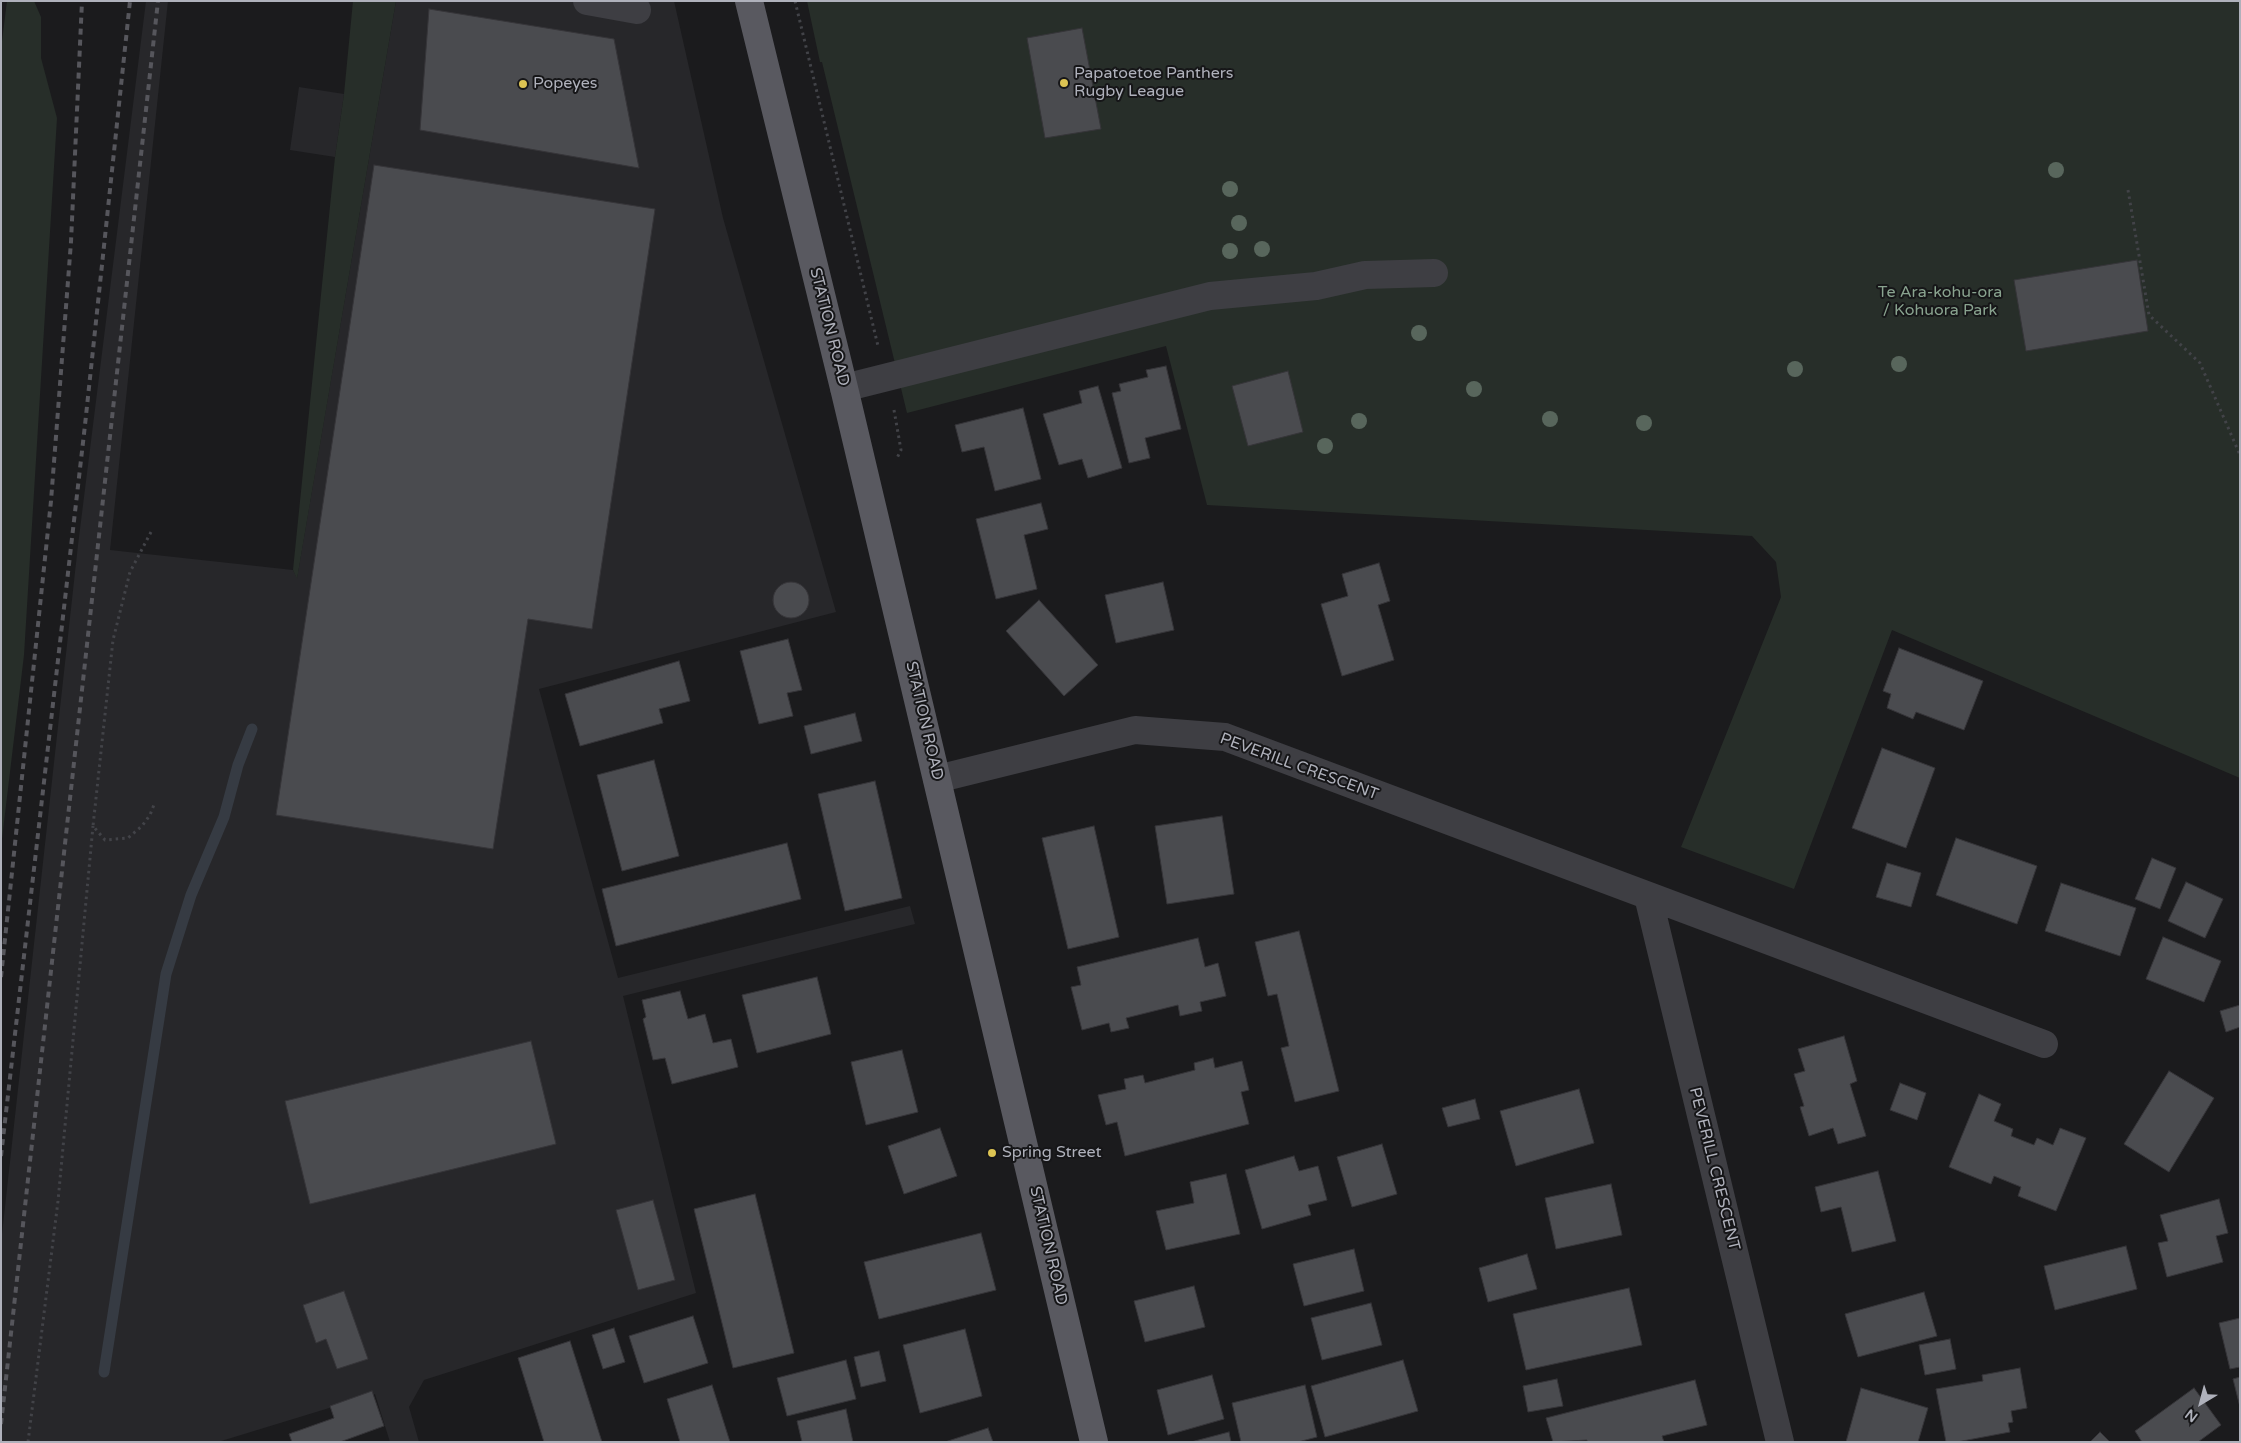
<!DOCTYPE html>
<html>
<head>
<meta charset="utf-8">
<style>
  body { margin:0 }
  #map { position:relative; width:2241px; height:1443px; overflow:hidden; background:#1b1b1d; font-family:"Varela Round",sans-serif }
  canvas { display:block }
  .frame { position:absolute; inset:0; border:2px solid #afb1bb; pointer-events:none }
  .north { position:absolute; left:2176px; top:1378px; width:50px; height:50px; -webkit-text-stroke:4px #161618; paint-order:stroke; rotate:217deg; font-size:14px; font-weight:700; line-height:20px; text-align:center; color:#afb1bb }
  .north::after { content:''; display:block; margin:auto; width:18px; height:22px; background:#afb1bb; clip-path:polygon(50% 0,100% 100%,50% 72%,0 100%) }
</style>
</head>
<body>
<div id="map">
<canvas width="2241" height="1443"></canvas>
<div class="frame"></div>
<div class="north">N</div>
</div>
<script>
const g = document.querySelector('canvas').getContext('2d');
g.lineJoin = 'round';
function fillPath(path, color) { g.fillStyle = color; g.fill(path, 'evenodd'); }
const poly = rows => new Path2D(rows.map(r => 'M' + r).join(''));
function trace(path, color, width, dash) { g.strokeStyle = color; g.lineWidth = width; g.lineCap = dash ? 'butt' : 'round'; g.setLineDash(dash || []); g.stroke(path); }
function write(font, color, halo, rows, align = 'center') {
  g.font = font + ' "Varela Round",sans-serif'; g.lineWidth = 4; g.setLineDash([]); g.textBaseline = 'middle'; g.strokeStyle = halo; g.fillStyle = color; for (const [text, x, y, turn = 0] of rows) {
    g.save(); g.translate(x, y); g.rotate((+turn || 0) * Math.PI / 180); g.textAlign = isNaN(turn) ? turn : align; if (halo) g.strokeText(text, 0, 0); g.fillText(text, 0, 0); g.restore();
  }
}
const built = poly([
  [146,1,168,1,110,550,293,570,297,578,396,1,674,1,723,218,836,612,539,689,618,978,910,906,915,924,623,996,696,1293,424,1380,409,1407,419,1442,390,1442,375,1394,218,1442,1,1442,1,1243,78,545],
  [299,87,344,94,335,157,290,150]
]);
const green = poly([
  [7,1,34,1,41,17,41,58,57,118,24,655,1,847,1,49],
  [353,1,396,1,297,579,293,570,335,157,344,94],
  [807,1,2240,1,2240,778,1892,630,1794,889,1681,847,1781,597,1776,562,1752,536,1207,505,1166,346,907,413,822,62,820,62]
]);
const stream = poly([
  [104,1372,166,974,191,895,224,817,238,765,252,729]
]);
const building = poly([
  [429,9,614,39,639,168,420,130,429,9],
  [1082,28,1101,129,1045,138,1027,38,1082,28],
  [374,165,655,209,592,629,528,619,493,849,276,815,374,165],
  [2137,260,2148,331,2026,351,2014,280,2137,260],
  [1166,366,1181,429,1145,438,1150,458,1129,463,1112,393,1121,391,1119,384,1148,377,1146,370,1166,366],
  [1288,371,1303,432,1248,446,1232,386,1288,371],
  [1098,386,1122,468,1088,478,1082,459,1059,465,1043,414,1082,403,1079,391,1098,386],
  [1023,408,1041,479,995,491,984,447,962,452,955,425,1023,408],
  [1041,503,1048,529,1024,535,1037,589,996,599,976,519,1041,503],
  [1379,563,1390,601,1378,605,1394,660,1342,676,1321,604,1348,596,1342,574,1379,563],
  '773 600a18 18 0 1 1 36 0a18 18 0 1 1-36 0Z',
  [1163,582,1174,630,1116,643,1105,595,1163,582],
  [1039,600,1098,665,1064,696,1006,631,1039,600],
  [788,639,802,690,787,693,793,716,759,724,740,651,788,639],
  [1899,648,1983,681,1964,730,1916,712,1913,719,1887,708,1891,694,1883,691,1899,648],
  [679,661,690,701,659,709,663,723,580,746,565,694,679,661],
  [855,713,862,741,811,754,804,726,855,713],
  [1882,748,1935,768,1906,848,1852,828,1882,748],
  [654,760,679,856,622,871,597,775,654,760],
  [875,781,902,898,845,911,818,794,875,781],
  [1222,816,1234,894,1167,904,1155,826,1222,816],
  [1094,826,1119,937,1068,949,1042,838,1094,826],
  [1956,838,2037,866,2017,924,1936,895,1956,838],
  [787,843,801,899,616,946,602,889,787,843],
  [2152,858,2176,868,2160,909,2135,899,2152,858],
  [1887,863,1921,873,1911,907,1876,897,1887,863],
  [2186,882,2223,899,2205,938,2168,921,2186,882],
  [2061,883,2136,908,2120,956,2045,931,2061,883],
  [1299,931,1339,1091,1295,1102,1281,1048,1289,1046,1277,994,1268,996,1255,942,1299,931],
  [2163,937,2221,961,2204,1002,2146,979,2163,937],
  [1198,938,1205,967,1218,963,1226,996,1200,1002,1202,1011,1180,1016,1178,1005,1126,1018,1129,1028,1111,1032,1109,1023,1082,1030,1071,987,1081,985,1077,967,1198,938],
  [817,977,831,1034,757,1053,742,995,817,977],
  [680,991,688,1019,705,1014,713,1043,731,1039,738,1067,672,1084,665,1058,653,1060,643,1019,646,1017,642,1000,680,991],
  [2240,1005,2240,1027,2226,1032,2220,1011,2240,1005],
  [1844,1036,1857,1081,1850,1084,1866,1136,1838,1144,1833,1128,1809,1136,1800,1107,1804,1106,1794,1074,1805,1071,1798,1049,1844,1036],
  [531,1041,556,1144,310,1204,285,1101,531,1041],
  [902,1050,918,1112,866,1125,851,1062,902,1050],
  [1213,1058,1215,1068,1242,1061,1249,1090,1241,1092,1249,1124,1125,1156,1117,1122,1106,1125,1098,1095,1126,1089,1124,1079,1143,1075,1145,1083,1195,1070,1194,1063,1213,1058],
  [2169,1071,2214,1098,2169,1172,2124,1144,2169,1071],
  [1900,1083,1926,1093,1917,1120,1890,1110,1900,1083],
  [1579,1089,1594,1143,1516,1166,1500,1111,1579,1089],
  [1979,1094,2001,1104,1994,1121,2013,1129,2011,1136,2034,1145,2037,1138,2053,1145,2060,1128,2086,1138,2056,1211,2018,1196,2021,1187,1994,1176,1991,1184,1949,1167,1979,1094],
  [1475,1099,1480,1119,1448,1127,1442,1108,1475,1099],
  [940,1128,957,1176,904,1194,888,1146,940,1128],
  [1382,1144,1397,1194,1352,1207,1337,1157,1382,1144],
  [1294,1156,1299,1171,1318,1166,1327,1200,1308,1205,1311,1215,1262,1229,1245,1170,1294,1156],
  [1878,1171,1896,1241,1852,1252,1841,1207,1821,1212,1815,1187,1878,1171],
  [1226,1174,1240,1234,1166,1250,1156,1211,1194,1203,1190,1182,1226,1174],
  [1611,1184,1622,1235,1556,1249,1545,1198,1611,1184],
  [755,1194,794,1353,733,1368,694,1209,755,1194],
  [2219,1199,2228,1233,2216,1236,2223,1262,2167,1277,2158,1243,2168,1241,2160,1215,2219,1199],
  [653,1200,675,1280,638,1290,616,1210,653,1200],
  [981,1233,996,1290,879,1319,864,1262,981,1233],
  [2126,1246,2137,1289,2055,1310,2044,1266,2126,1246],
  [1354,1249,1364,1291,1304,1306,1293,1264,1354,1249],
  [1527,1254,1537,1289,1488,1302,1479,1268,1527,1254],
  [1194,1286,1205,1327,1145,1342,1134,1301,1194,1286],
  [1629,1288,1642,1345,1526,1370,1513,1314,1629,1288],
  [344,1291,368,1359,337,1369,326,1339,316,1343,303,1305,344,1291],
  [1924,1292,1937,1336,1858,1357,1845,1314,1924,1292],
  [1371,1303,1382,1345,1322,1360,1311,1318,1371,1303],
  [693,1316,708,1363,644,1383,629,1336,693,1316],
  [2240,1318,2240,1367,2230,1369,2219,1323,2240,1318],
  [614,1328,625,1362,603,1369,592,1335,614,1328],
  [965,1329,982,1396,920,1413,903,1345,965,1329],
  [1950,1339,1956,1369,1925,1375,1919,1345,1950,1339],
  [570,1341,602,1442,544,1442,518,1358,570,1341],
  [879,1351,886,1381,861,1387,854,1357,879,1351],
  [846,1360,856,1399,787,1416,777,1378,846,1360],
  [1403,1360,1418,1411,1325,1437,1311,1386,1403,1360],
  [2020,1368,2027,1408,2011,1411,2013,1422,2008,1423,2010,1432,1957,1442,1946,1442,1936,1389,1983,1381,1982,1375,2020,1368],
  [1212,1375,1224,1419,1168,1435,1157,1390,1212,1375],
  [2240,1377,2240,1407,2233,1379,2240,1377],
  [1557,1379,1563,1406,1528,1412,1523,1386,1557,1379],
  [1695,1380,1707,1425,1662,1436,1664,1442,1587,1442,1587,1440,1553,1442,1546,1418,1695,1380],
  [712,1385,730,1442,680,1442,667,1399,712,1385],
  [1305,1385,1317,1437,1298,1442,1241,1442,1232,1403,1305,1385],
  [1861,1388,1928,1408,1918,1442,1846,1442,1861,1388],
  [2194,1388,2221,1425,2198,1442,2142,1442,2135,1431,2194,1388],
  [372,1391,384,1426,340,1442,292,1442,289,1434,334,1418,330,1406,372,1391],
  [846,1409,853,1442,802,1442,797,1421,846,1409],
  [988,1428,993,1442,945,1442,988,1428],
  [1229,1432,1231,1442,1191,1442,1229,1432],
  [2100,1432,2110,1442,2090,1442,2100,1432]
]);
const path = poly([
  [795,1,878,346],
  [2128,190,2149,315,2200,363,2240,455],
  [894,410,901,450,896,460],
  [151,532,130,572,113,640,93,826,105,840,128,838,142,826,150,815,155,802],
  [28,1442,58,1201,93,826]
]);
const minor = poly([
  [587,1,637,10],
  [844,388,1210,296,1316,286,1365,275,1434,273],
  [937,779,1135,730,1225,737,2044,1044],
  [1648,896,1780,1442]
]);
const major = poly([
  [749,1,844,388,1094,1442]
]);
const rail = poly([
  [1,977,51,501,71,242,82,1],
  [1,1156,85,425,130,1],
  [1,1424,158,1]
]);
const trees = [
  [2056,170],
  [1230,189],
  [1239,223],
  [1262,249],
  [1230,251],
  [1419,333],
  [1899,364],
  [1795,369],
  [1474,389],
  [1550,419],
  [1359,421],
  [1644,423],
  [1325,446]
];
const markers = [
  [1064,83,5,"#ddc453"],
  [523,84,5,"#ddc453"],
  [992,1153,5,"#ddc453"]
];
const poiNames = [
  ["Papatoetoe Panthers",1074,74],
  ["Rugby League",1074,92],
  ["Popeyes",533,84],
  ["Spring Street",1002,1153]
];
const parkNames = [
  ["Te Ara-kohu-ora",1940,293],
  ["/ Kohuora Park",1940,311]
];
const streetNames = [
  ["STATION ROAD",829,327,76],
  ["STATION ROAD",924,721,77],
  ["PEVERILL CRESCENT",1299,767,20],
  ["PEVERILL CRESCENT",1714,1169,76],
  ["STATION ROAD",1048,1246,77]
];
fillPath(built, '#27272a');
fillPath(green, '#272e29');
trace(stream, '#363b43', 11);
fillPath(building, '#4a4b4f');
trace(building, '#363539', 1);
trace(path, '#424348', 3, [2.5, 4]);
trace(minor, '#3e3e43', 28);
trace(major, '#595960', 28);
trace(rail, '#56565c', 4, [6, 5]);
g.fillStyle = '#58665c';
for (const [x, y] of trees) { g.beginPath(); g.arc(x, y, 8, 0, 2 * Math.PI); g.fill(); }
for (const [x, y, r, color] of markers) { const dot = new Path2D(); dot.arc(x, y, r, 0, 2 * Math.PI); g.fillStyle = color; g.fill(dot); trace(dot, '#161618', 2); }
write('16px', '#afb1bb', '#161618', poiNames, 'left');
write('16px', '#89a38f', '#161618', parkNames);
write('16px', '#afb1bb', '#161618', streetNames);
</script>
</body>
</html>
